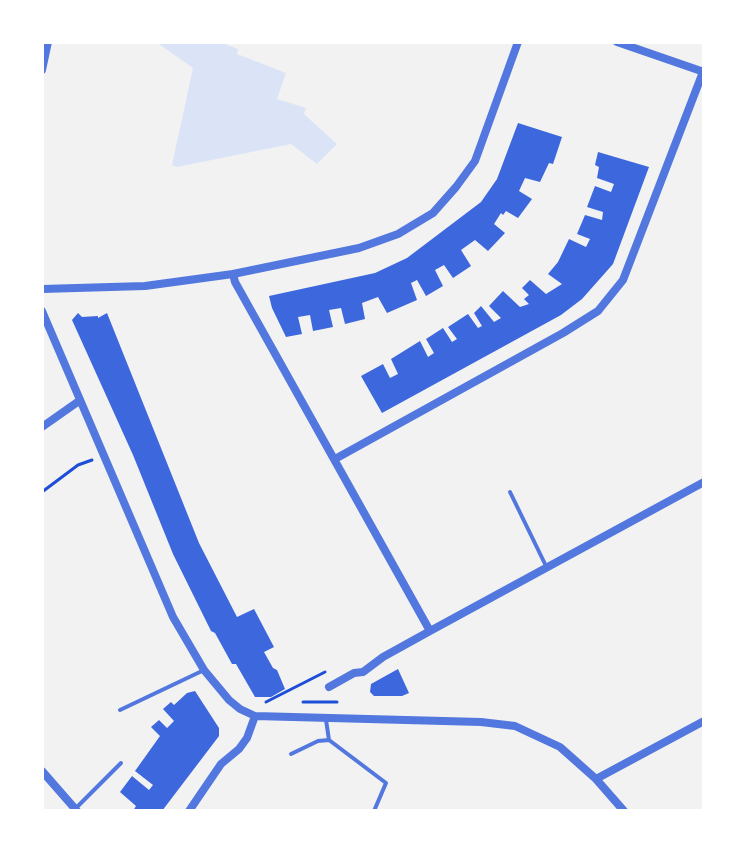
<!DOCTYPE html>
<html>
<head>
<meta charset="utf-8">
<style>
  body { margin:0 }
  #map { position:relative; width:746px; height:853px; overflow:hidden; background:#f2f2f2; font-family:"Asap Condensed",sans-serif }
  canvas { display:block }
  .frame { position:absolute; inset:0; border:44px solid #fff; pointer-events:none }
</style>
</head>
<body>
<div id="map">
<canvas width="746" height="853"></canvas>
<div class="frame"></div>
</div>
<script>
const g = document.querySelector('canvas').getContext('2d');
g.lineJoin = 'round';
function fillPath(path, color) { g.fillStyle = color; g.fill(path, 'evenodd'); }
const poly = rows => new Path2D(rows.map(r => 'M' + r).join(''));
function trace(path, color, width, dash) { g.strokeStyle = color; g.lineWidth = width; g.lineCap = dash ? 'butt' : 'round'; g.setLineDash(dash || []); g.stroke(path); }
const green = poly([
  [156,42,220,42,238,49,237,54,286,73,277,99,306,108,304,114,337,144,317,164,291,144,177,167,172,165,193,68]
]);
const building = poly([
  [518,123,562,137,553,164,549,163,540,182,525,178,519,191,532,199,518,218,506,211,503,215,501,213,494,224,505,233,488,251,475,240,461,250,471,266,453,278,444,265,435,270,443,286,426,296,417,280,411,283,417,300,387,313,378,297,362,303,365,319,345,324,341,308,329,310,333,327,313,331,310,315,298,317,302,334,286,337,272,308,269,296,375,273,407,258,481,202,497,179],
  [598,152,649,167,613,264,582,299,561,315,382,413,361,376,383,364,390,378,398,374,391,359,420,341,428,357,434,353,426,339,443,328,452,342,457,339,448,327,468,314,478,328,482,326,474,313,481,306,494,322,501,318,489,306,503,291,520,307,529,304,524,299,529,295,522,288,530,280,546,294,562,284,548,274,558,262,569,239,586,247,590,239,577,234,585,215,602,220,603,212,587,207,595,186,611,192,614,184,597,178,599,167,595,165],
  [78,313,82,317,98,316,98,318,107,313,199,543,237,617,254,609,274,647,264,652,273,668,277,670,285,689,271,697,255,697,236,664,232,664,215,633,211,631,173,554,133,455,72,320],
  [398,669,409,693,402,696,374,696,370,692,371,684],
  [195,691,219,728,219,736,162,811,133,811,136,806,120,792,132,776,149,790,153,785,135,771,160,736,151,727,159,720,167,728,174,721,163,709,171,702,174,705,187,693]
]);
const path = poly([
  [42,492,78,465,92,460],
  [266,702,325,672],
  [303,702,337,702]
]);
const service = poly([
  [510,492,546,566],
  [120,710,202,671],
  [326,720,329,740,386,783,374,811],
  [291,754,318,741,329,740],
  [75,809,121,763]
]);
const minor = poly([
  [617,42,704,72],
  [42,70,48,42],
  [233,274,235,282,430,631],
  [42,289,145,286,233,274,359,248,398,234,433,213,456,187,475,161,518,42],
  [42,311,173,617,204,670,229,700,240,709,255,716,481,722,515,726,560,747,596,779,624,811],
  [42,427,79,401],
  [335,459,563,333,598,311,623,280,703,72],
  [329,687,354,673,363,672,383,657,430,631,704,482],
  [42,771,77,811],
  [596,779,704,721],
  [189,811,221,764,239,749,247,738,255,716]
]);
fillPath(green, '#dbe4f7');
fillPath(building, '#3d67dc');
trace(path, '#1d4ed8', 3);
trace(service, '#5277de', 4);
trace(minor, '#5277de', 8);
</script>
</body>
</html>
